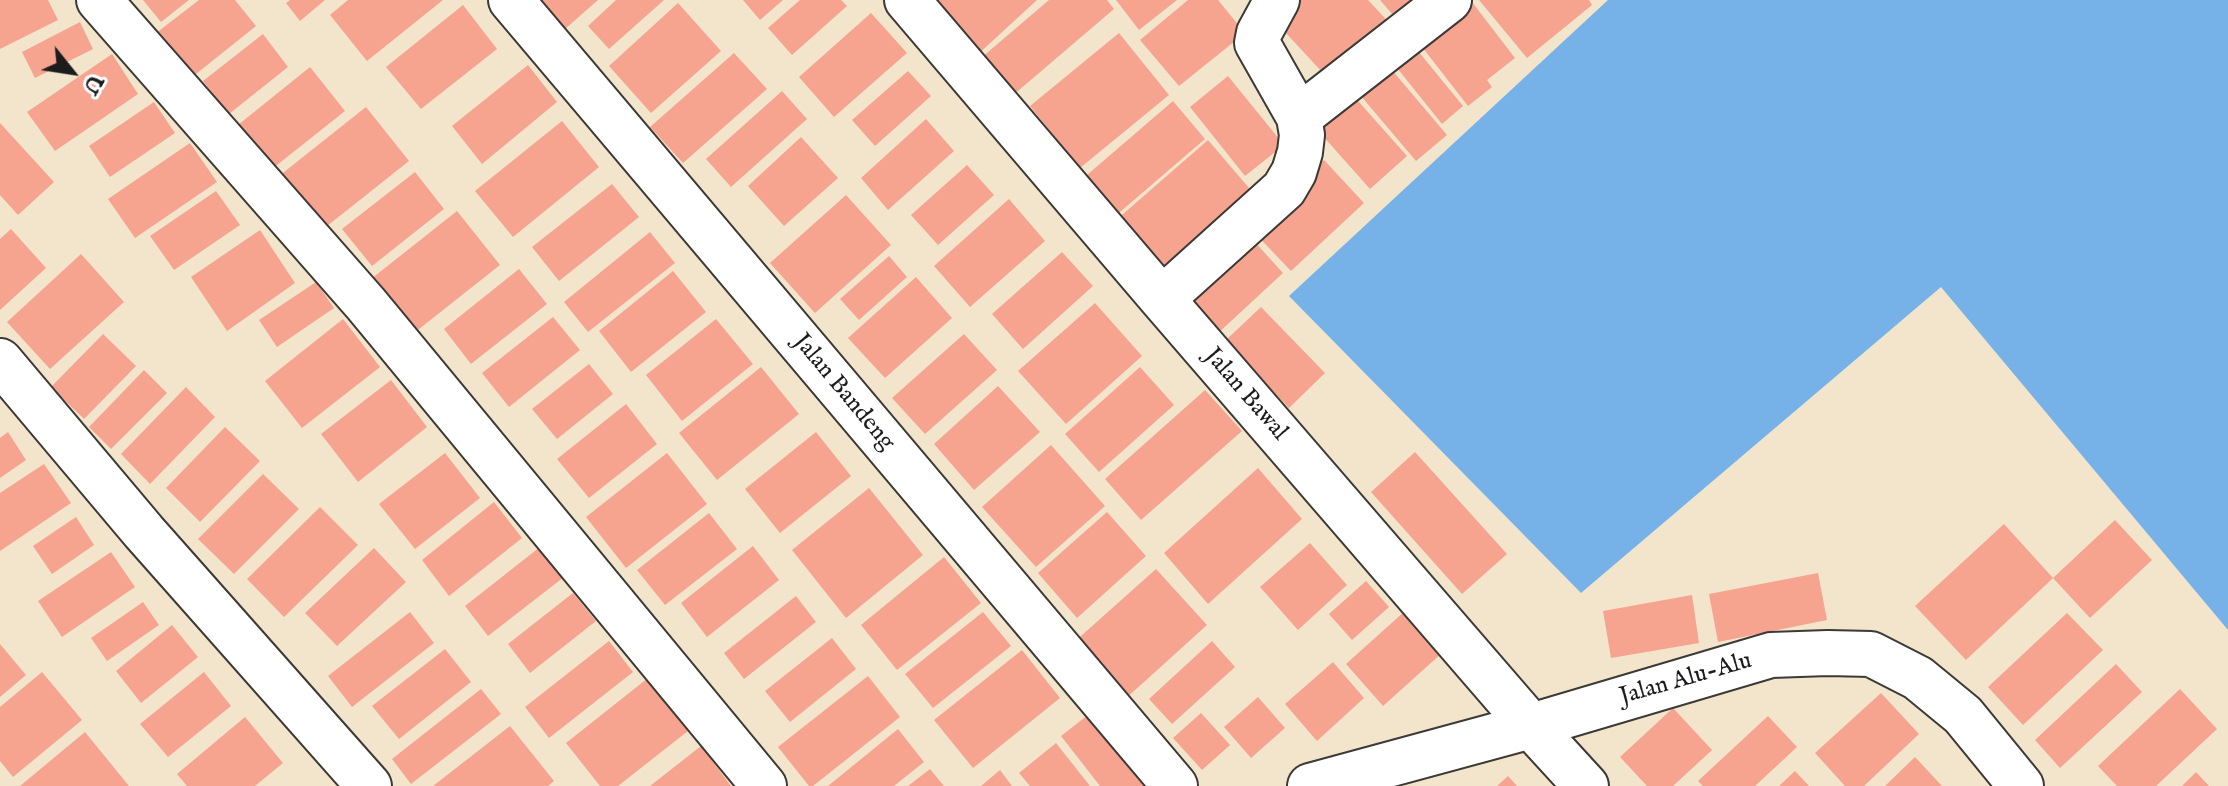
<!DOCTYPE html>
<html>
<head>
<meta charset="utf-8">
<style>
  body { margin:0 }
  #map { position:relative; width:2228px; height:786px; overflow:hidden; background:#f2e5cb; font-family:"IM FELL English",serif }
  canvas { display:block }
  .north { position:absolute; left:32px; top:32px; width:80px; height:80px; -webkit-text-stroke:6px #fff; paint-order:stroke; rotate:120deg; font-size:22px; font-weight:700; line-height:32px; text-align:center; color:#1c1c1c }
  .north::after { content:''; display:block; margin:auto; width:28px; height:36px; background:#1c1c1c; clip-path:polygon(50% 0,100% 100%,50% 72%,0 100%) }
</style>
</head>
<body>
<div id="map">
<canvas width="2228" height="786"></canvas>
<div class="north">U</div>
</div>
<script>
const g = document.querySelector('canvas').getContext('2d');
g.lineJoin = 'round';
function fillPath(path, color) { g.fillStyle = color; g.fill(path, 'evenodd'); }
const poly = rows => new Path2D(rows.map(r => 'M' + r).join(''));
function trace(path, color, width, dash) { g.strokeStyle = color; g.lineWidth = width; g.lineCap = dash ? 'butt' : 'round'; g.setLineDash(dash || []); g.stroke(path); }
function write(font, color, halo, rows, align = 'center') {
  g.font = font + ' "IM FELL English",serif'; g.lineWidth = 8; g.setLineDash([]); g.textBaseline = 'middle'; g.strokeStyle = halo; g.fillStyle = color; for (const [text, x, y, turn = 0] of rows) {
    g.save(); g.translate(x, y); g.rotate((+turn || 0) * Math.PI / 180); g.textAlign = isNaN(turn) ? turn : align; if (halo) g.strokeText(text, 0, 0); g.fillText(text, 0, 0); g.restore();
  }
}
const water = poly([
  [1608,0,2228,0,2228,630,1941,287,1581,593,1289,296]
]);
const building = poly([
  [0,0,48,0,58,20,0,49],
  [143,0,189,0,161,22],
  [199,0,235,0,256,26,186,82,151,37],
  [290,0,325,0,300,21,286,3],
  [348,0,443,0,367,61,330,15],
  [539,0,598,0,565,29],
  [616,0,664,0,609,49,588,26],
  [743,0,783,0,760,20],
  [800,0,841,0,847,6,792,55,768,28],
  [938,0,1037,0,975,57,930,7],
  [1049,0,1107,0,1114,9,1005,102,974,64],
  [1116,0,1177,0,1139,30],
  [1188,0,1218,0,1245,33,1179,86,1140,40],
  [1291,0,1368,0,1395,29,1335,86,1272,18],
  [1380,0,1440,0,1406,30],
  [1479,0,1589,0,1592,5,1527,58],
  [1472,2,1515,58,1487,80,1492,87,1468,106,1419,43],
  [678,3,721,51,651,113,609,66],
  [463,5,497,49,421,109,386,67],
  [871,13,907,53,834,117,799,77],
  [80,22,93,49,35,78,22,52],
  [1119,33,1169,95,1080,168,1030,106],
  [263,34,288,67,229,114,203,81],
  [1414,46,1463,106,1442,124,1393,63],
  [734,53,767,89,683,163,650,127],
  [112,54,138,94,55,151,27,112],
  [1386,63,1447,135,1416,161,1355,89],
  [528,65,557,102,482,164,452,126],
  [310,67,345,111,272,169,238,125],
  [908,71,931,96,875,146,852,120],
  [1228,76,1284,145,1245,176,1190,107],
  [782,91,807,119,731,187,706,159],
  [1351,93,1407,156,1370,189,1314,126],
  [1173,101,1205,139,1113,218,1080,181],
  [154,102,175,133,110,177,89,146],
  [366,107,409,161,317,234,274,180],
  [926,119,954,151,888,210,861,178],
  [562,121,599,167,513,237,475,191],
  [0,123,54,182,18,215,0,195],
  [801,137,838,178,784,226,748,186],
  [1208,140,1255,195,1162,276,1115,221],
  [190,143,217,182,135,238,108,199],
  [1324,160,1364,203,1291,271,1251,229],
  [967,165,994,195,938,245,911,215],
  [415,172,444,209,372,266,342,229],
  [612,184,639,217,559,281,532,247],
  [216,191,240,225,174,270,150,236],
  [846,195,891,245,815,313,770,263],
  [1009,199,1045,241,970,307,934,266],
  [457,211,500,265,414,333,371,279],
  [11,229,46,268,0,310,0,239],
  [260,230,295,283,227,331,191,277],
  [650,232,675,263,588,332,564,302],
  [1253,240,1283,273,1216,335,1186,301],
  [1062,252,1093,286,1023,349,992,314],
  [81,254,124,302,50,369,7,322],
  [889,256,907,277,859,320,840,299],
  [519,269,547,304,471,364,444,329],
  [673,271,706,312,631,372,599,331],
  [916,277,952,318,885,378,848,338],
  [316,282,334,308,277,347,259,320],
  [1095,303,1142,356,1066,424,1018,371],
  [1261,307,1325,373,1289,408,1225,341],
  [553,317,580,350,509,407,482,373],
  [343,319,380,367,302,428,265,381],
  [716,319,753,364,682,421,646,375],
  [103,334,136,366,84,419,51,387],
  [964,334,997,370,925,434,892,398],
  [589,364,613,394,557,439,532,409],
  [761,367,799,414,717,480,679,433],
  [1140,367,1174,405,1099,472,1065,434],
  [144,370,167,393,111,449,89,427],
  [391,380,427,427,358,482,321,434],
  [998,386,1040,432,974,490,934,444],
  [186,387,215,417,150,484,121,454],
  [1205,390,1242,431,1141,520,1105,479],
  [626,404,657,444,589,498,557,459],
  [225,427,260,461,200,522,166,488],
  [8,432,26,460,0,478,0,438],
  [816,432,851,476,780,533,745,489],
  [1051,445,1105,506,1036,567,982,507],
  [1415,452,1507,554,1462,594,1371,492],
  [445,453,480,498,415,549,379,504],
  [667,453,707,504,626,568,586,517],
  [44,464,71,503,0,551,0,493],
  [1258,468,1302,519,1208,604,1164,553],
  [263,474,299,509,234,574,198,539],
  [869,488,923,555,846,618,792,550],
  [494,502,522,538,449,596,422,560],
  [320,507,358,545,284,617,247,579],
  [1107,512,1146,556,1077,618,1038,573],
  [709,513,737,549,665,605,637,570],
  [76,517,94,545,52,574,33,546],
  [2115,520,2152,560,2090,618,2053,578],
  [2004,524,2053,578,1966,660,1915,606],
  [1310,543,1347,585,1298,630,1260,587],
  [753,546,779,580,707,637,681,603],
  [540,547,564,577,488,636,465,606],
  [374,548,406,582,337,646,305,613],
  [111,552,135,587,62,637,38,601],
  [944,557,981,603,897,670,861,625],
  [1156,569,1207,625,1123,701,1072,644],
  [1818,573,1827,620,1718,642,1709,594],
  [1366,581,1389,607,1352,640,1329,614],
  [573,593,596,621,530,673,508,644],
  [1692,595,1699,643,1611,658,1603,611],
  [796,596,816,622,744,679,724,653],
  [143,602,159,625,107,661,91,638],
  [1405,611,1442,653,1383,706,1346,664],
  [410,612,434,643,352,707,328,676],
  [983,612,1011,646,933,708,905,674],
  [2067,613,2103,650,2023,725,1988,687],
  [172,625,198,657,141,703,116,671],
  [832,638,856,669,790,722,765,691],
  [609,641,633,672,549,738,525,707],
  [1212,641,1235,667,1172,724,1149,699],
  [0,644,26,675,0,697],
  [445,649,471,682,399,739,372,706],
  [1022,650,1060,698,973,768,934,720],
  [1333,662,1364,698,1317,741,1285,704],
  [2116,664,2142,692,2060,768,2035,740],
  [42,672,82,720,13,777,0,761,0,707],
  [204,672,231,706,168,757,140,724],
  [868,676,900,717,813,786,809,786,778,747],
  [648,678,688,731,618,786,600,786,566,743],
  [481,689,501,714,411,784,392,759],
  [2180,689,2217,729,2156,786,2117,786,2098,766],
  [1881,693,1919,734,1864,786,1845,786,1815,753],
  [1258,697,1285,728,1251,758,1224,727],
  [1673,708,1712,750,1673,786,1647,786,1620,757],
  [1201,713,1230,745,1202,770,1173,738],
  [1088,715,1144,786,1100,786,1061,736],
  [1768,716,1797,747,1755,786,1703,786,1698,781],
  [245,717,283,763,255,786,187,786,177,774],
  [510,726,554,781,548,786,433,786],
  [898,729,924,762,894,786,828,786],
  [85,732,129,786,20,786],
  [1056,743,1090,786,1030,786,1019,773],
  [701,746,731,786,650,786],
  [1915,757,1942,786,1885,786],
  [930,769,944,786,908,786],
  [1000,770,1012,786,981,786],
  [1795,771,1809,786,1779,786],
  [2196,772,2209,786,2182,786],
  [1508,776,1517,786,1497,786]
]);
const minor = poly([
  [99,0,366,304,764,786],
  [511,0,1175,786],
  [907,0,1162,299,1531,726,1586,786],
  [1299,117,1449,0],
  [1162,299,1284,189,1294,172,1300,152,1302,135,1299,117,1257,43,1259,33,1277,0],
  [0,361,144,532,369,786],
  [1310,786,1531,726,1771,655,1828,653,1871,654,1918,678,1963,715,2021,786]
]);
const streetNames = [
  ["Jalan Bandeng",843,393,50],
  ["Jalan Bawal",1245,395,49],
  ["Jalan Alu-Alu",1686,680,-16]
];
fillPath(water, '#76b2e8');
fillPath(building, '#f6a38f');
trace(minor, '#3c3a36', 48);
trace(minor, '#fff', 44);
write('24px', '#1c1c1c', '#fff', streetNames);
</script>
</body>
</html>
